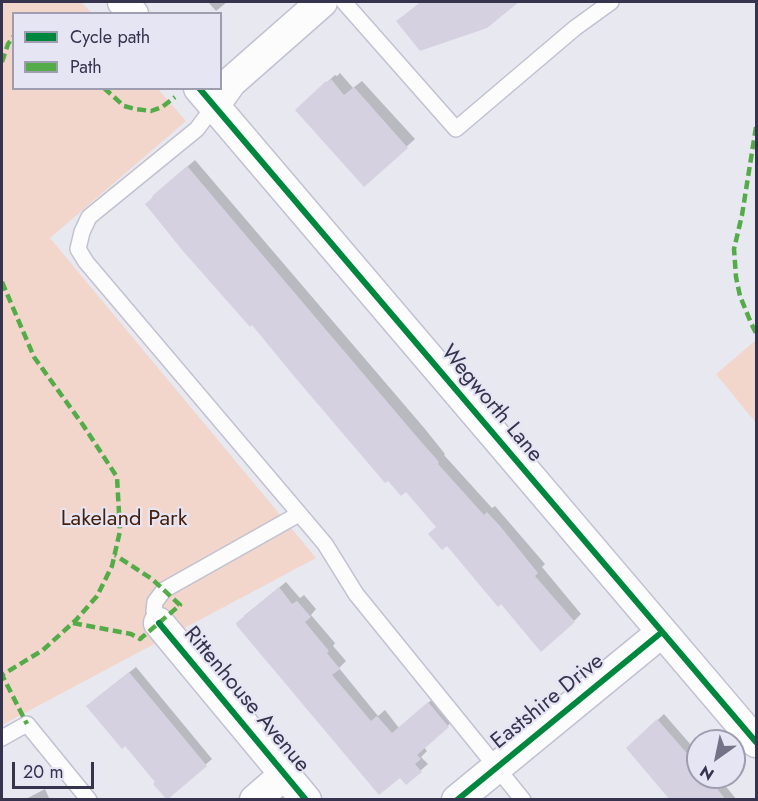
<!DOCTYPE html>
<html>
<head>
<meta charset="utf-8">
<style>
  body { margin:0 }
  #map { position:relative; width:758px; height:801px; overflow:hidden; background:#e8e8f0; font-family:Jost,sans-serif }
  canvas { display:block }
  .frame { position:absolute; inset:0; border:3px solid #35334e; pointer-events:none }
  .legend { position:absolute; left:12px; top:12px; width:210px; height:78px; box-sizing:border-box; background:#e5e5f3; border:2px solid #9f9eb1; margin:0; padding:8px 10px; list-style:none; font-size:18px; color:#35334e }
  .legend li { display:flex; align-items:center; gap:12px; height:30px }
  .legend b { width:30px; border:2px solid #9f9eb1 }
  .north { position:absolute; left:686px; top:729px; width:60px; height:60px; box-sizing:border-box; background:#e5e5f3; border:2px solid #9f9eb1; border-radius:50%; rotate:213deg; font-size:16px; font-weight:700; line-height:24px; text-align:center; color:#35334e }
  .north::after { content:''; display:block; margin:auto; width:21px; height:27px; background:#747287; clip-path:polygon(50% 0,100% 100%,50% 72%,0 100%) }
  .scale { position:absolute; left:12px; top:762px; width:82px; height:27px; box-sizing:border-box; border:3px solid #35334e; border-top:0; padding-left:8px; font-size:18px; line-height:21px; white-space:nowrap; color:#35334e; -webkit-text-stroke:4px #e5e5f3; paint-order:stroke }
</style>
</head>
<body>
<div id="map">
<canvas width="758" height="801"></canvas>
<div class="frame"></div>
<ul class="legend">
<li><b style="height:8px;background:#00873e"></b>Cycle path</li>
<li><b style="height:8px;background:#54ac48"></b>Path</li>
</ul>
<div class="north">N</div>
<div class="scale">20 m</div>
</div>
<script>
const g = document.querySelector('canvas').getContext('2d');
g.lineJoin = 'round';
function fillPath(path, color) { g.fillStyle = color; g.fill(path, 'evenodd'); }
const poly = rows => new Path2D(rows.map(r => 'M' + r).join(''));
function trace(path, color, width, dash) { g.strokeStyle = color; g.lineWidth = width; g.lineCap = dash ? 'butt' : 'round'; g.setLineDash(dash || []); g.stroke(path); }
function write(font, color, halo, rows, align = 'center') {
  g.font = font + ' Jost,sans-serif'; g.lineWidth = 4.5; g.setLineDash([]); g.textBaseline = 'middle'; g.strokeStyle = halo; g.fillStyle = color; for (const [text, x, y, turn = 0] of rows) {
    g.save(); g.translate(x, y); g.rotate((+turn || 0) * Math.PI / 180); g.textAlign = isNaN(turn) ? turn : align; if (halo) g.strokeText(text, 0, 0); g.fillText(text, 0, 0); g.restore();
  }
}
const green = poly([
  [2,2,81,2,92,13,14,14,14,88,158,89,186,121,50,238,316,558,2,725],
  [756,340,756,423,716,374]
]);
const shadow = poly([
  [208,2,227,2,216,11],
  [421,2,516,2,486,27,406,14],
  [340,73,353,88,362,81,415,139,364,185,305,102,335,75,337,76],
  [195,160,425,429,445,454,444,455,492,508,495,506,545,564,542,567,581,614,574,621,438,526,406,490,388,478,162,189],
  [286,582,300,598,304,595,316,609,311,615,335,643,333,646,346,661,339,668,378,716,385,710,399,728,436,696,455,719,424,747,427,751,421,757,428,764,406,783,244,616],
  [136,667,212,759,167,798,157,782,94,700],
  [664,714,698,753,698,777,718,777,737,800,672,800,628,748],
  [45,789,50,800,24,800]
]);
const building = poly([
  [421,2,519,2,487,28,420,51,396,21],
  [331,79,344,95,354,87,408,148,364,187,295,110,326,81,327,83],
  [187,166,417,437,439,462,438,464,484,515,487,512,500,526,538,573,535,576,575,622,541,652,501,604,498,607,447,546,442,550,428,534,436,527,406,492,401,496,388,481,385,483,293,375,252,325,250,327,183,251,145,204,153,197,152,196],
  [279,587,292,604,297,601,311,617,305,622,329,651,327,653,340,669,332,675,371,721,377,716,392,733,428,702,449,727,417,755,421,759,415,764,422,772,406,785,400,778,379,795,237,626,236,623],
  [129,672,207,766,167,800,153,784,155,782,125,746,122,749,86,706],
  [657,719,698,766,698,777,708,777,726,800,670,800,626,748]
]);
const service = poly([
  [344,2,456,129,575,28,611,2],
  [214,106,197,129,89,217,82,232,78,249,86,262,325,544,356,594,523,800],
  [159,623,154,611,155,602,164,590,299,514],
  [2,738,27,724,89,800]
]);
const minor = poly([
  [123,2,133,14],
  [199,88,756,742],
  [214,106,231,82,322,2],
  [159,623,306,800],
  [255,800,285,774],
  [457,800,662,632]
]);
const quiet = poly([
  [2,62,8,44,14,36],
  [104,88,124,106,135,109,151,111,162,107,175,97],
  [756,127,742,215,734,249,736,277,740,296,751,323,756,333],
  [2,282,34,357,83,425,117,477,120,531,112,566,97,596,76,620,43,650,2,675,27,724],
  [73,623,131,634,140,639,180,605,152,579,115,555]
]);
const cycleway = poly([
  [199,88,756,742],
  [159,623,306,800],
  [457,800,662,632]
]);
const streetNames = [
  ["Wegworth Lane",491,404,50],
  ["Rittenhouse Avenue",246,700,50],
  ["Eastshire Drive",548,702,-39]
];
const parkNames = [
  ["Lakeland Park",124,520]
];
fillPath(green, '#f2d6cc');
fillPath(shadow, '#0003');
fillPath(building, '#d6d1e0');
trace(service, '#c2c1d1', 18);
trace(minor, '#c2c1d1', 33);
trace(service, '#fcfcfd', 15);
trace(minor, '#fcfcfd', 30);
trace(quiet, '#54ac48', 4.5, [9, 4.5]);
trace(cycleway, '#00873e', 6);
write('22px', '#35334e', '#e5e5f3', streetNames);
write('22px', '#471f08', '#e5e5f3', parkNames);
</script>
</body>
</html>
